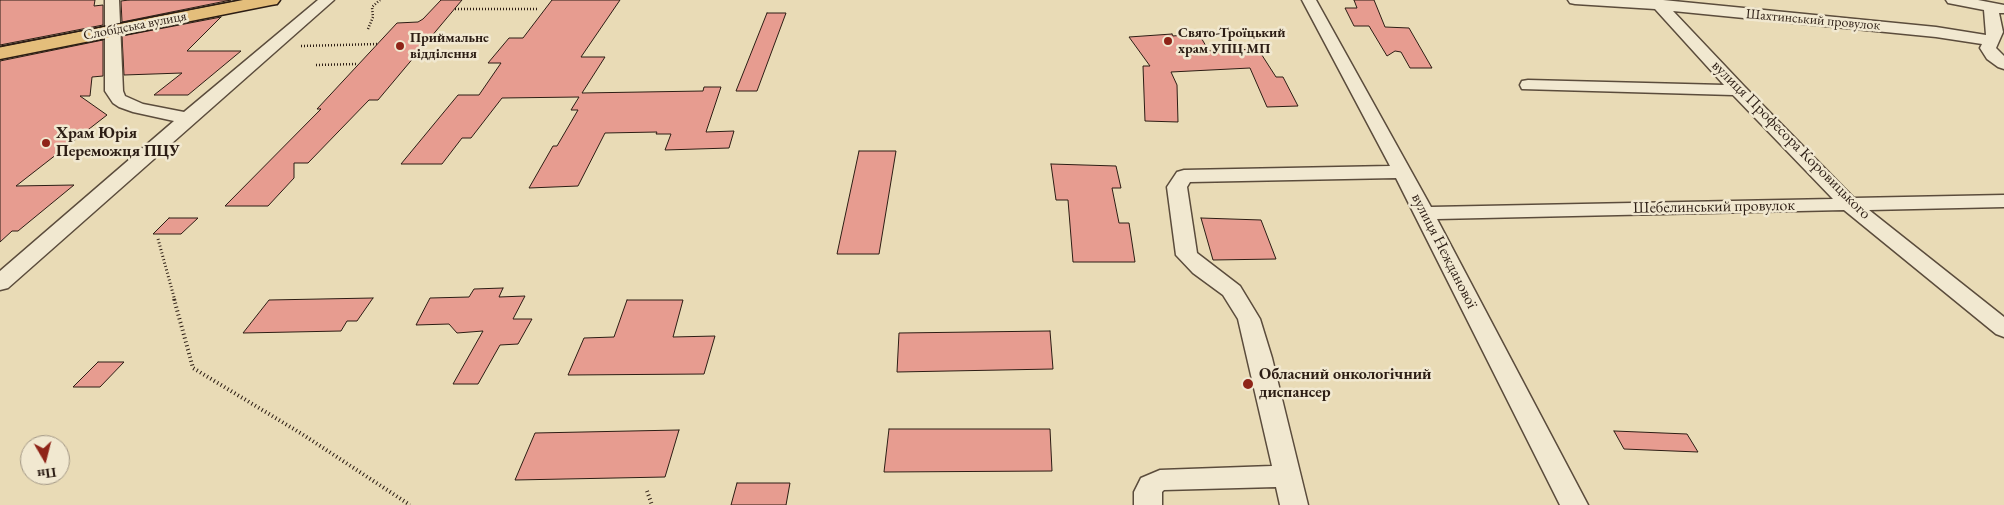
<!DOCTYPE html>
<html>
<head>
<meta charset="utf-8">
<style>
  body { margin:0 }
  #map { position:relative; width:2004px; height:505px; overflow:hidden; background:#e9dbb6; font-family:"EB Garamond",serif }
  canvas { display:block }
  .north { position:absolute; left:20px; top:435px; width:50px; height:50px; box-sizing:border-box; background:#f1e8d0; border:1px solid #a29785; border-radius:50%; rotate:172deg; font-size:14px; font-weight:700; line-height:20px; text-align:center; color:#2c1d14 }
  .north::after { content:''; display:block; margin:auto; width:18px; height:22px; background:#8f2418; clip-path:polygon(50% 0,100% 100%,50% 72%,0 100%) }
</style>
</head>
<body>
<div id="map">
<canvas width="2004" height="505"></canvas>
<div class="north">Пн</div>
</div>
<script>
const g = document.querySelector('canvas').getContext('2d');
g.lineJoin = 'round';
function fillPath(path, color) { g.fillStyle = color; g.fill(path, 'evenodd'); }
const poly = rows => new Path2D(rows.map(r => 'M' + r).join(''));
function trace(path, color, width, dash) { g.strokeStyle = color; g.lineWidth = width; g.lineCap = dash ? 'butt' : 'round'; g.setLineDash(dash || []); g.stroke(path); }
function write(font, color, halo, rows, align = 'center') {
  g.font = font + ' "EB Garamond",serif'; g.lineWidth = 5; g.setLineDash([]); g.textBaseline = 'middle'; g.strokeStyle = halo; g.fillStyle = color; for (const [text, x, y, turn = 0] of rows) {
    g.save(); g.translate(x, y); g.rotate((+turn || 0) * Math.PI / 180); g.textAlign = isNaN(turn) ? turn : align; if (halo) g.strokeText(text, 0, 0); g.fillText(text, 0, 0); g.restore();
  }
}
const building = poly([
  [0,0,95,0,94,6,103,5,103,25,0,45,0,0],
  [129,0,231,0,122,22,121,1,129,0],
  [441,0,462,0,378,100,369,100,308,163,294,163,294,178,268,206,225,206,321,109,317,109,397,23,418,22,423,19,441,0],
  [552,0,620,0,581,57,605,57,582,93,703,91,704,87,721,87,706,132,734,131,729,148,665,150,671,134,656,134,657,132,605,133,578,186,529,188,553,146,557,146,578,110,571,110,579,97,502,98,471,138,462,138,442,164,401,164,458,95,479,95,501,63,488,63,509,38,523,38,552,0],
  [1354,0,1374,0,1385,27,1409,28,1432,68,1410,68,1401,52,1395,51,1387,56,1369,26,1354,26,1345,8,1357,8,1354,0],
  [767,13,786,13,757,91,736,91,767,13],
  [221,17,187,51,241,51,188,95,154,95,182,73,124,75,122,36,221,17],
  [1172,34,1173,36,1196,34,1200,36,1209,51,1258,49,1276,77,1283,77,1298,106,1267,107,1250,68,1171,72,1177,85,1178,122,1145,121,1143,66,1150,66,1129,37,1172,34],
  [103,40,103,76,92,77,90,96,80,96,107,115,16,186,74,185,18,231,12,231,0,242,0,61,103,40],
  [859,151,896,151,879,254,837,254,859,151],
  [1051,164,1116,166,1121,188,1112,188,1119,223,1129,223,1135,262,1073,262,1068,200,1056,200,1051,164],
  [169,218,198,218,181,234,153,234,169,218],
  [1201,218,1261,220,1276,259,1213,260,1201,218],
  [503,288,499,297,525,296,513,319,532,319,518,344,500,345,478,384,453,384,483,331,457,333,449,324,416,325,430,298,469,297,474,289,503,288],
  [373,298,357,321,347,321,341,331,243,333,269,300,373,298],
  [627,300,683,300,673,337,715,336,704,374,568,375,584,338,614,337,627,300],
  [1050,331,1053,369,897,372,899,333,1050,331],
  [98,362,124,362,100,387,73,387,98,362],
  [889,429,1050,429,1052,471,884,472,889,429],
  [679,430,665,477,515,480,535,433,679,430],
  [1614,431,1687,434,1698,452,1624,449,1614,431],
  [737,483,790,483,786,505,731,505,737,483]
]);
const pathFar2 = poly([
  [455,9,539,9],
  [368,29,373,17,372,7,380,0],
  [301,46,378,44],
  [316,65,358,64]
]);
const pathFar1 = poly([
  [158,239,175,301]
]);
const path = poly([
  [174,299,193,368,302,434,410,505],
  [647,491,652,505]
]);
const minor = poly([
  [105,0,119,0,123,91,125,96,143,104,184,112,318,0,334,0,8,288,0,290,0,271,174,121,133,112,119,107,113,103,105,91,105,0],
  [1302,0,1316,0,1431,207,1833,199,1733,95,1522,89,1520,85,1522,81,1528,80,1724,85,1655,9,1575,4,1570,3,1568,0,1663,0,1936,27,1986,35,1984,10,1948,3,1946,0,1978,0,2004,5,2004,13,1999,13,2003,32,1996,48,2004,56,2004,69,1998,67,1987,59,1980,48,1982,44,1936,37,1673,11,1744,86,1854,198,2004,195,2004,207,1869,210,2004,317,2004,337,1996,334,1844,210,1437,219,1588,505,1560,505,1396,178,1190,182,1187,187,1197,253,1240,286,1260,319,1272,358,1308,505,1280,505,1276,487,1164,490,1162,492,1162,505,1134,505,1134,492,1141,478,1160,470,1272,466,1238,319,1223,295,1193,273,1176,255,1167,187,1177,172,1184,170,1390,166,1302,0]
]);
const major = poly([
  [243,0,280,0,277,4,271,5,0,59,0,47,243,0]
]);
const tram = poly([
  [0,47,238,0]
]);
const markers = [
  [1168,41,5,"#8f2418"],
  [400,46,5,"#8f2418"],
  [46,143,5,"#8f2418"],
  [1248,384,6,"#8f2418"]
];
const farStreetnames = [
  ["Шахтинський провулок",1813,20,5],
  ["Слобідська вулиця",135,26,-11]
];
const farPoinames = [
  ["Свято-Троїцький",1178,33],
  ["храм УПЦ МП",1178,49],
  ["Приймальне",410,38],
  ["відділення",410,54]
];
const poiNames = [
  ["Храм Юрія",56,134],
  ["Переможця ПЦУ",56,152],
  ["Обласний онкологічний",1259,375],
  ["диспансер",1259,393]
];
const streetNames = [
  ["вулиця Професора Коровицького",1791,140,45],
  ["Шебелинський провулок",1714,207,-1],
  ["вулиця Нежданової",1444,251,63]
];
fillPath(building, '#e79c90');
trace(building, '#2c1d14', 1);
trace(minor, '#5b4c3c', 3);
trace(major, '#2c1d14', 3);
trace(pathFar2, '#2c1d14', 2.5, [1, 2]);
trace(pathFar1, '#2c1d14', 3, [1, 2.5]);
trace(path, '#2c1d14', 4, [1, 3]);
fillPath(minor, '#f1e8d0');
fillPath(major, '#e4be7b');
trace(tram, '#2c1d14', 1);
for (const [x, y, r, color] of markers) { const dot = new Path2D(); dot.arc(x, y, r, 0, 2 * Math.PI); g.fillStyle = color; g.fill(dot); trace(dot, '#f1e8d0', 2); }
write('14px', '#2c1d14', '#f1e8d0', farStreetnames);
write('bold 14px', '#2c1d14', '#f1e8d0', farPoinames, 'left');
write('bold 16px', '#2c1d14', '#f1e8d0', poiNames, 'left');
write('16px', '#2c1d14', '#f1e8d0', streetNames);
</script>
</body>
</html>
